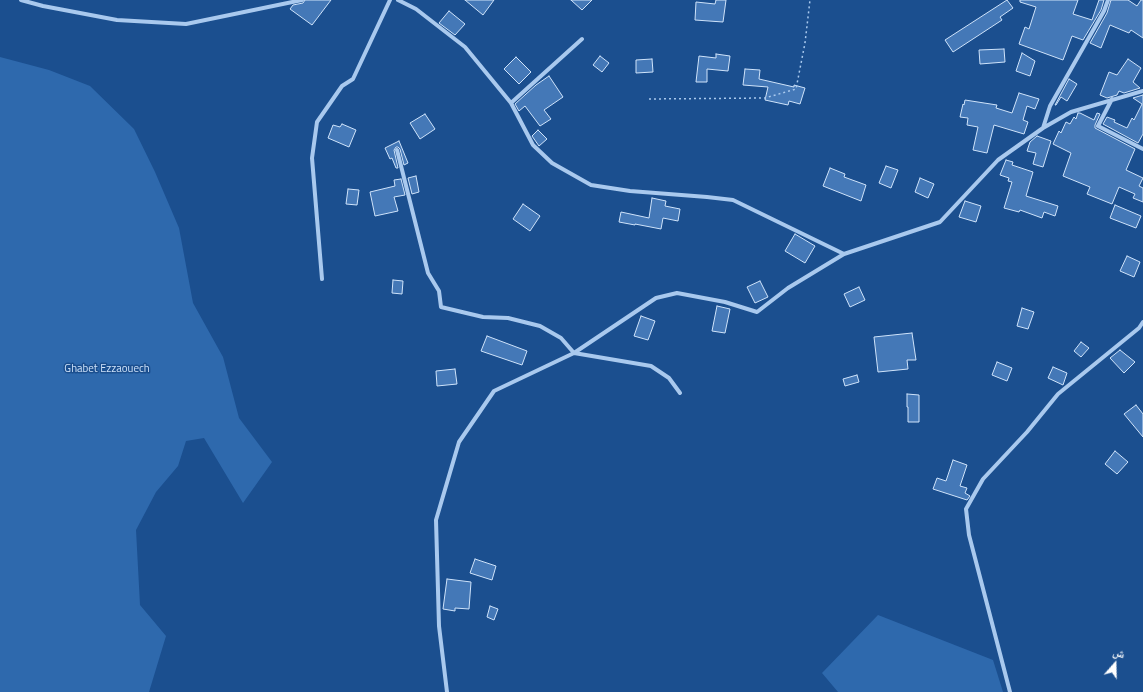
<!DOCTYPE html>
<html>
<head>
<meta charset="utf-8">
<style>
  body { margin:0 }
  #map { position:relative; width:1143px; height:692px; overflow:hidden; background:#1b4f8f; font-family:"Titillium Web","Noto Naskh Arabic",sans-serif }
  canvas { display:block }
  .north { position:absolute; left:1095px; top:644px; width:40px; height:40px; -webkit-text-stroke:3px #1b4f8f; paint-order:stroke; rotate:20deg; font-size:11px; font-weight:700; line-height:16px; text-align:center; color:#fff }
  .north::after { content:''; display:block; margin:auto; width:14px; height:18px; background:#fff; clip-path:polygon(50% 0,100% 100%,50% 72%,0 100%) }
</style>
</head>
<body>
<div id="map">
<canvas width="1143" height="692"></canvas>
<div class="north">ش</div>
</div>
<script>
const g = document.querySelector('canvas').getContext('2d');
g.lineJoin = 'round';
function fillPath(path, color) { g.fillStyle = color; g.fill(path, 'evenodd'); }
const poly = rows => new Path2D(rows.map(r => 'M' + r).join(''));
function trace(path, color, width, dash) { g.strokeStyle = color; g.lineWidth = width; g.lineCap = dash ? 'butt' : 'round'; g.setLineDash(dash || []); g.stroke(path); }
function write(font, color, halo, rows, align = 'center') {
  g.font = font + ' "Titillium Web",sans-serif'; g.lineWidth = 3; g.setLineDash([]); g.textBaseline = 'middle'; g.strokeStyle = halo; g.fillStyle = color; for (const [text, x, y, turn = 0] of rows) {
    g.save(); g.translate(x, y); g.rotate((+turn || 0) * Math.PI / 180); g.textAlign = isNaN(turn) ? turn : align; if (halo) g.strokeText(text, 0, 0); g.fillText(text, 0, 0); g.restore();
  }
}
const green = poly([
  [0,57,49,70,90,86,134,129,155,172,179,228,193,303,223,357,239,418,272,462,243,503,204,438,186,441,178,466,156,492,136,530,140,605,166,636,149,692,0,692],
  [878,615,993,660,1003,692,838,692,822,673]
]);
const building = poly([
  [305,0,331,0,312,25,290,9,293,5,303,3,305,0],
  [465,0,494,0,483,15,465,0],
  [571,0,592,0,582,10,571,0],
  [716,0,726,0,723,22,695,20,696,2,715,4,716,0],
  [1007,0,1013,8,1000,17,1002,20,953,52,945,40,1007,0],
  [1020,0,1078,0,1073,14,1092,20,1099,0,1104,0,1101,10,1083,40,1072,36,1063,60,1019,44,1025,27,1029,29,1036,7,1020,2,1020,0],
  [1111,0,1128,0,1137,6,1141,0,1143,0,1143,38,1131,30,1129,33,1110,25,1101,48,1090,43,1107,13,1111,0],
  [449,11,465,24,455,35,439,23,449,11],
  [1004,49,1005,62,980,64,979,50,1004,49],
  [1022,53,1035,61,1030,76,1016,71,1022,53],
  [716,54,730,56,728,71,707,69,707,82,696,82,699,56,716,58,716,54],
  [600,56,609,63,602,72,593,65,600,56],
  [516,57,531,72,519,84,504,69,516,57],
  [652,59,653,72,636,73,636,60,652,59],
  [1128,59,1141,68,1133,82,1140,88,1124,93,1119,91,1117,95,1107,98,1100,95,1109,72,1117,75,1128,59],
  [745,69,760,70,759,79,794,87,794,85,805,88,800,104,789,101,788,105,765,100,768,87,743,85,745,69],
  [549,76,563,97,544,110,551,119,540,126,525,106,519,111,515,104,536,85,549,76],
  [1069,79,1077,84,1067,101,1061,97,1056,105,1055,105,1069,79],
  [1019,93,1039,99,1035,109,1027,106,1023,120,1028,122,1024,134,994,125,987,153,973,150,978,127,967,125,968,118,960,117,963,104,964,105,965,100,997,105,996,108,1012,113,1019,93],
  [1143,95,1143,134,1138,143,1103,124,1107,117,1115,120,1114,122,1127,128,1132,118,1134,120,1142,104,1133,98,1143,95],
  [1078,113,1080,113,1094,120,1097,113,1100,114,1095,125,1095,128,1135,149,1126,170,1143,178,1139,186,1143,188,1143,202,1133,198,1135,194,1119,187,1112,204,1087,194,1090,187,1063,176,1071,153,1053,144,1059,131,1061,133,1066,122,1070,124,1074,117,1076,119,1078,113],
  [425,114,435,129,420,139,410,123,425,114],
  [342,124,356,130,349,147,328,138,333,125,340,127,342,124],
  [538,130,547,139,539,146,532,136,538,130],
  [1037,136,1051,141,1043,167,1033,164,1036,153,1027,151,1030,142,1037,136],
  [399,141,408,163,404,165,400,149,398,147,396,147,394,150,398,168,396,168,392,158,390,159,385,148,399,141],
  [1006,160,1013,162,1012,165,1033,172,1026,196,1058,206,1055,216,1044,212,1042,218,1020,210,1019,212,1004,208,1012,182,1008,181,1009,178,1000,175,1006,160],
  [886,166,898,170,891,188,879,183,886,166],
  [830,168,845,174,844,177,866,185,861,201,823,186,830,168],
  [416,176,419,192,412,194,408,178,416,176],
  [920,178,934,184,928,198,915,192,920,178],
  [401,179,405,195,394,197,398,211,375,216,370,192,395,186,394,180,401,179],
  [348,189,359,190,357,205,346,204,348,189],
  [652,198,666,201,665,206,680,209,678,221,663,218,661,229,635,224,635,225,619,222,621,212,649,218,652,198],
  [965,201,981,206,976,222,959,217,965,201],
  [523,204,540,216,530,231,513,219,523,204],
  [1115,205,1141,216,1136,228,1110,218,1115,205],
  [795,234,815,246,805,263,785,251,795,234],
  [1127,256,1140,262,1134,277,1120,271,1127,256],
  [393,280,403,281,402,294,392,293,393,280],
  [760,281,768,297,755,303,747,287,760,281],
  [859,287,865,300,850,307,844,294,859,287],
  [717,306,730,309,725,333,712,331,717,306],
  [1022,308,1034,312,1028,329,1017,326,1022,308],
  [641,316,655,321,648,340,634,336,641,316],
  [912,333,916,360,907,360,908,369,878,372,874,337,912,333],
  [487,336,527,351,522,365,481,351,487,336],
  [1081,342,1089,348,1081,357,1074,351,1081,342],
  [1120,350,1135,362,1124,373,1110,358,1120,350],
  [997,362,1012,368,1007,381,992,375,997,362],
  [1053,367,1067,373,1063,385,1048,378,1053,367],
  [455,369,457,384,437,386,436,371,455,369],
  [857,375,859,382,845,386,843,379,857,375],
  [907,394,919,395,919,422,908,422,908,407,907,407,907,394],
  [1136,405,1143,414,1143,437,1124,414,1136,405],
  [1115,451,1128,462,1117,474,1105,464,1115,451],
  [953,460,967,465,960,486,967,488,965,493,970,496,967,500,933,489,937,478,946,481,953,460],
  [475,559,496,566,492,580,470,573,475,559],
  [447,579,471,582,469,609,455,608,455,611,443,609,447,579],
  [490,606,498,609,494,620,487,617,490,606]
]);
const path = poly([
  [649,99,765,98,796,89,805,43,810,0]
]);
const street = poly([
  [21,0,43,6,117,20,186,24,302,0],
  [398,0,416,9,465,47,511,103,533,145,552,163,591,185,630,191,707,197,733,200,844,254],
  [1112,99,1098,126,1143,149],
  [511,103,582,39],
  [1043,128,1050,106,1104,11,1108,0],
  [397,150,428,273,439,291,441,307,483,317,508,318,540,326,561,338,574,353,651,366,669,378,680,393],
  [322,279,312,158,317,122,342,86,353,79,390,0],
  [447,692,439,626,436,520,459,442,494,391,574,353,656,298,677,293,725,302,757,312,788,288,844,254,940,222,998,160,1043,128,1071,112,1143,91],
  [1010,692,969,535,966,509,983,479,1027,432,1058,394,1139,328,1143,322]
]);
const parkNames = [
  ["Ghabet Ezzaouech",107,369]
];
fillPath(green, '#2e69ad');
fillPath(building, '#4478b7');
trace(building, '#cfe3fa', 1);
trace(path, '#a9c9ee', 1.5, [2, 3]);
trace(street, '#a9c9ee', 4);
write('11px', '#cfe3fa', '#1b4f8f', parkNames);
</script>
</body>
</html>
